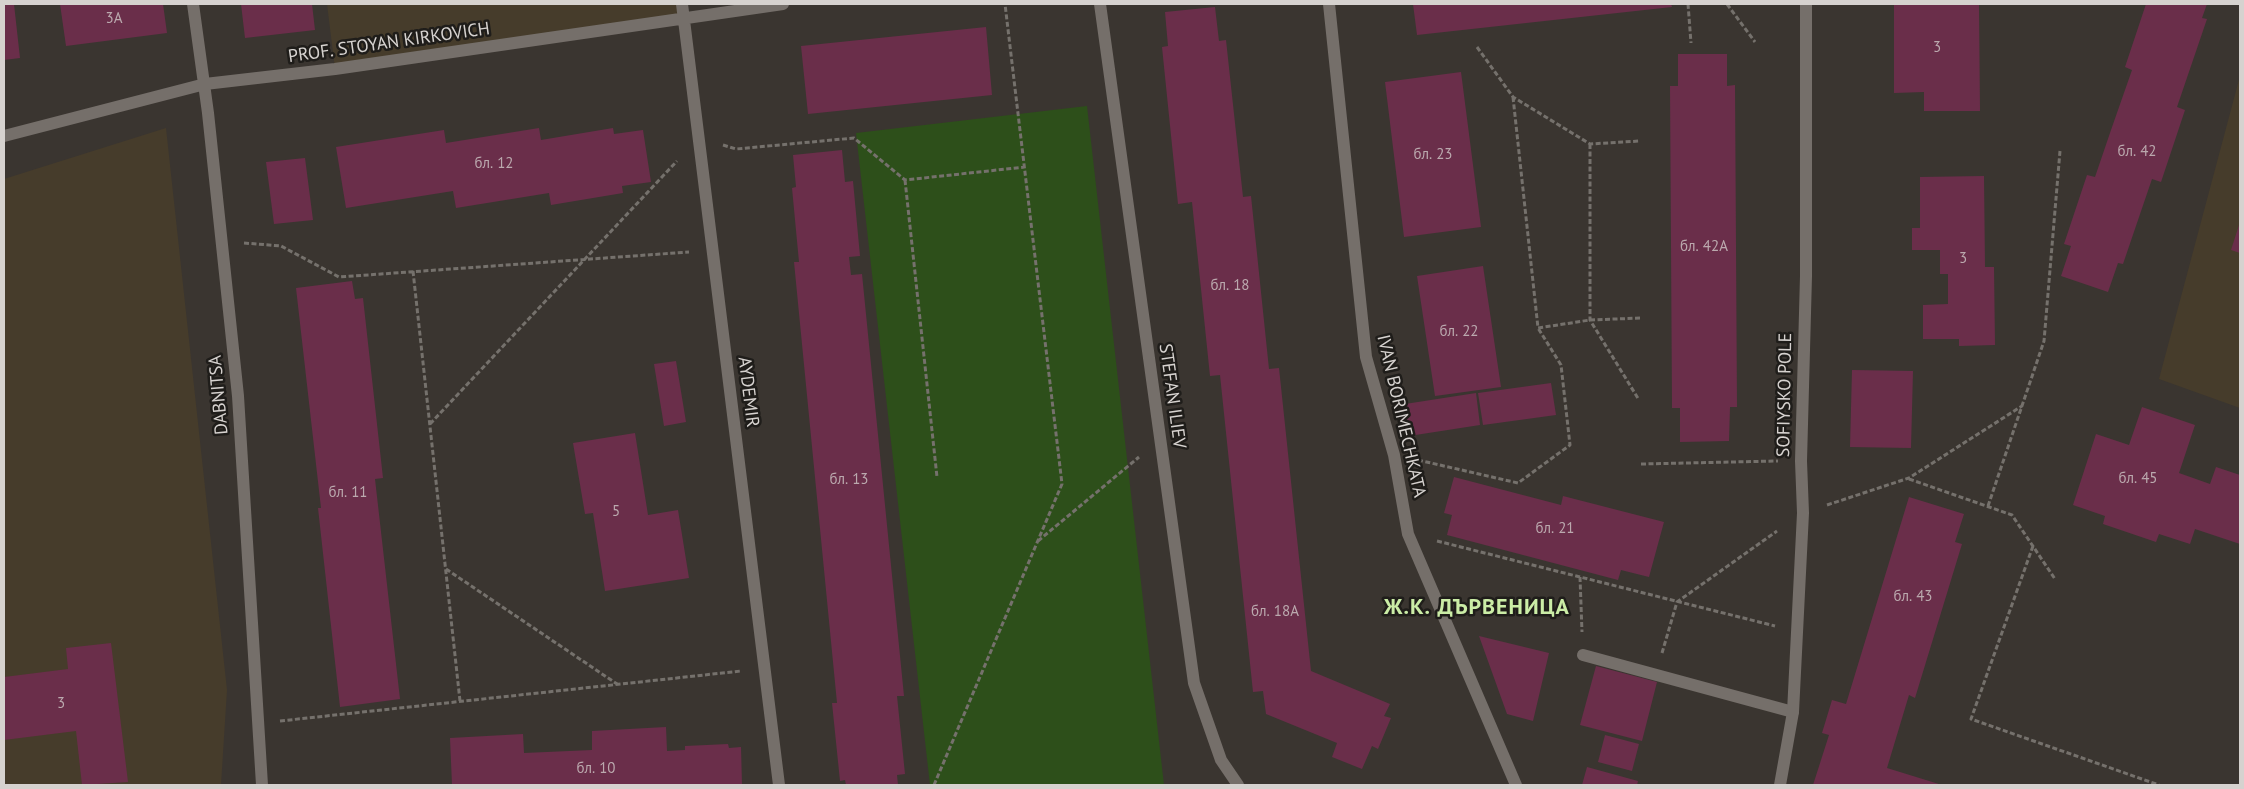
<!DOCTYPE html>
<html>
<head>
<meta charset="utf-8">
<style>
  body { margin:0 }
  #map { position:relative; width:2244px; height:789px; overflow:hidden; background:#3a3530; font-family:"PT Sans",sans-serif }
  canvas { display:block }
  .frame { position:absolute; inset:0; border:5px solid #d6d2cf; pointer-events:none }
</style>
</head>
<body>
<div id="map">
<canvas width="2244" height="789"></canvas>
<div class="frame"></div>
</div>
<script>
const g = document.querySelector('canvas').getContext('2d');
g.lineJoin = 'round';
function fillPath(path, color) { g.fillStyle = color; g.fill(path, 'evenodd'); }
const poly = rows => new Path2D(rows.map(r => 'M' + r).join(''));
function trace(path, color, width, dash) { g.strokeStyle = color; g.lineWidth = width; g.lineCap = dash ? 'butt' : 'round'; g.setLineDash(dash || []); g.stroke(path); }
function write(font, color, halo, rows, align = 'center') {
  g.font = font + ' "PT Sans",sans-serif'; g.lineWidth = 5; g.setLineDash([]); g.textBaseline = 'middle'; g.strokeStyle = halo; g.fillStyle = color; for (const [text, x, y, turn = 0] of rows) {
    g.save(); g.translate(x, y); g.rotate((+turn || 0) * Math.PI / 180); g.textAlign = isNaN(turn) ? turn : align; if (halo) g.strokeText(text, 0, 0); g.fillText(text, 0, 0); g.restore();
  }
}
const education = poly([
  [327,4,682,4,684,18,335,69],
  [2240,76,2240,408,2159,379],
  [166,128,227,690,221,785,4,785,4,179]
]);
const green = poly([
  [1087,106,1164,785,930,785,856,133]
]);
const building = poly([
  [4,4,14,4,20,58,4,60],
  [60,4,163,4,167,33,66,46],
  [241,4,312,4,315,30,245,38],
  [1413,4,1671,4,1672,7,1417,35],
  [1894,4,1979,4,1980,111,1924,111,1924,92,1894,93],
  [2146,4,2207,4,2202,18,2207,19,2177,107,2185,110,2161,182,2152,179,2123,264,2118,263,2108,292,2061,276,2071,246,2064,244,2087,175,2095,177,2111,130,2132,70,2125,67],
  [1215,7,1219,41,1226,40,1243,197,1251,196,1269,369,1279,368,1311,671,1390,704,1384,716,1391,718,1378,749,1372,746,1362,769,1332,757,1337,743,1266,714,1263,691,1253,692,1220,375,1210,376,1192,202,1178,204,1162,47,1168,46,1165,12],
  [986,27,992,95,808,114,801,46],
  [1678,54,1727,54,1727,86,1735,85,1737,407,1730,407,1729,441,1680,442,1680,408,1672,408,1670,86,1678,86],
  [1461,72,1481,227,1404,237,1385,82],
  [539,128,541,140,613,128,614,134,643,130,651,182,622,186,623,193,551,205,549,193,456,208,453,191,346,208,336,147,444,130,446,143],
  [842,150,845,182,853,181,860,256,849,257,851,275,862,274,904,696,897,696,905,774,897,775,898,785,846,785,845,780,840,781,832,703,837,703,794,262,799,262,792,188,796,187,793,155],
  [305,158,313,220,274,224,266,162],
  [1984,176,1985,267,1994,267,1995,345,1959,346,1959,339,1923,339,1923,305,1948,304,1948,274,1940,274,1940,250,1912,250,1912,228,1920,228,1920,177],
  [2240,222,2240,253,2231,250],
  [1483,266,1501,387,1435,396,1417,276],
  [352,281,355,299,363,298,383,478,375,479,400,699,340,707,318,508,321,508,296,288],
  [676,361,686,422,664,426,654,364],
  [1852,370,1913,371,1911,448,1850,447],
  [1551,383,1556,415,1483,425,1478,393],
  [1476,393,1480,425,1409,436,1405,404],
  [2142,407,2195,425,2179,473,2210,484,2216,467,2240,475,2240,544,2195,529,2190,544,2159,534,2156,542,2103,524,2105,516,2073,505,2096,434,2129,445],
  [635,433,648,515,678,510,689,578,605,591,593,513,585,514,573,443],
  [1454,477,1561,505,1563,496,1664,522,1649,577,1621,570,1618,580,1447,535,1452,515,1444,513],
  [1909,497,1964,514,1955,542,1962,544,1915,698,1909,695,1887,768,1942,785,1813,785,1829,735,1822,733,1832,700,1846,704],
  [1479,636,1549,653,1533,721,1507,714],
  [111,643,128,782,82,785,76,731,4,740,4,677,68,669,66,648],
  [1596,666,1657,682,1642,741,1580,725],
  [666,727,667,751,685,750,685,746,728,744,729,748,741,747,742,785,452,785,450,738,523,734,524,753,592,750,592,731],
  [1605,735,1639,744,1632,771,1598,762],
  [1587,767,1638,781,1637,785,1582,785]
]);
const path = poly([
  [1688,4,1691,43],
  [1727,4,1755,42],
  [1477,47,1513,97,1590,144,1640,141],
  [1513,97,1538,328,1590,320,1641,318],
  [1590,144,1590,320,1639,400],
  [723,145,736,149,854,138,905,180,1025,167],
  [905,180,937,477],
  [244,243,281,246,339,277,689,252],
  [413,271,460,701],
  [430,424,677,161],
  [1418,460,1518,483,1570,445,1561,365,1538,328],
  [1641,464,1778,461],
  [1909,479,2012,515,2055,579],
  [1827,505,1909,478,2022,406],
  [1988,506,2044,341,2060,151],
  [1038,541,1139,457],
  [1437,541,1775,626],
  [2033,546,1971,719,2159,785],
  [446,569,617,684],
  [1580,577,1582,632],
  [1662,653,1677,602,1777,531],
  [280,721,741,671],
  [934,785,1062,484,1005,4]
]);
const lane = poly([
  [1583,655,1793,712]
]);
const street = poly([
  [193,4,208,113,238,396,262,785],
  [682,4,779,785],
  [1100,4,1194,683,1221,760,1238,785],
  [1329,4,1366,357,1394,455,1408,534,1516,785],
  [4,136,205,84,335,69,783,4],
  [1780,785,1793,712,1803,513,1801,461,1806,276,1806,4]
]);
const numberNames = [
  ["3А",114,19],
  ["3",1937,48],
  ["бл. 42",2137,152],
  ["бл. 23",1433,155],
  ["бл. 12",494,164],
  ["бл. 42А",1704,247],
  ["3",1963,259],
  ["бл. 18",1230,286],
  ["бл. 22",1459,332],
  ["бл. 45",2138,479],
  ["бл. 13",849,480],
  ["бл. 11",348,493],
  ["5",616,512],
  ["бл. 21",1555,529],
  ["бл. 43",1913,597],
  ["бл. 18А",1275,612],
  ["3",61,704],
  ["бл. 10",596,769]
];
const streetNames = [
  ["PROF. STOYAN KIRKOVICH",389,43,-8],
  ["AYDEMIR",748,392,83],
  ["DABNITSA",219,395,-95],
  ["SOFIYSKO POLE",1785,395,-89],
  ["STEFAN ILIEV",1172,396,82],
  ["IVAN BORIMECHKATA",1401,416,77]
];
const districtNames = [
  ["Ж.К. ДЪРВЕНИЦА",1477,608]
];
fillPath(education, '#463c2b');
fillPath(green, '#2d4f1a');
fillPath(building, '#6a2e4a');
trace(path, '#75716c', 3, [5, 2.5]);
trace(lane, '#756f6a', 12);
trace(street, '#756f6a', 12);
write('15px', '#bba9ae', null, numberNames);
write('18px', '#d6d2cf', '#1f1d1a', streetNames);
g.letterSpacing = '1px';
write('bold 22px', '#cbeda6', '#1f1d1a', districtNames);
g.letterSpacing = '0px';
</script>
</body>
</html>
